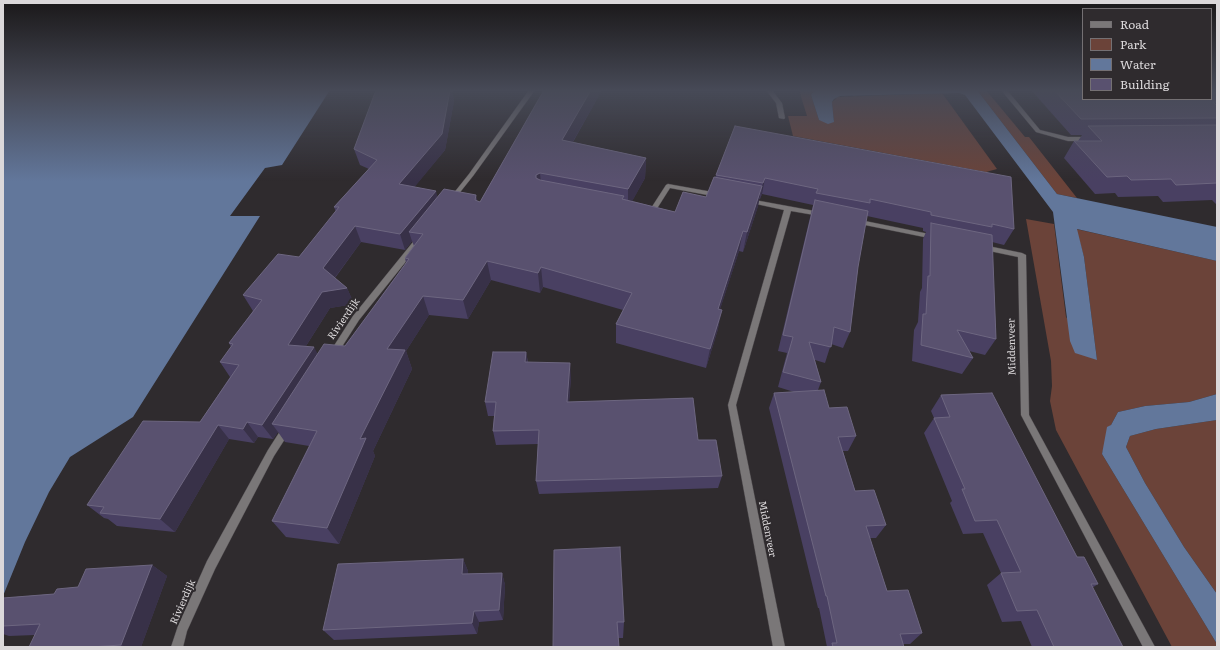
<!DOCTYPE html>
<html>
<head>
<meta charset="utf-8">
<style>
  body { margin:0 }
  #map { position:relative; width:1220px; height:650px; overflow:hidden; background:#2f2b2e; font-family:Literata,serif }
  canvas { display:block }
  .frame { position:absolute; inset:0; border:4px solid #dbd8da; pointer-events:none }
  .legend { position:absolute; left:1082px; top:8px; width:130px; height:92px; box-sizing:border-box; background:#2f2b2e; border:1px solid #747073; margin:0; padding:5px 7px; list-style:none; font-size:12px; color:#dbd8da }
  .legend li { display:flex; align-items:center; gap:8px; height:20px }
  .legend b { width:20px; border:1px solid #747073 }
</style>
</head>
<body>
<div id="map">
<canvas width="1220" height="650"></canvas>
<div class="frame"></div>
<ul class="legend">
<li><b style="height:5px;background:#7a7778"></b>Road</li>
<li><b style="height:11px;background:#6b4339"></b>Park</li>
<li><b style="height:11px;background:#62779b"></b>Water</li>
<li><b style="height:11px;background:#59516f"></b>Building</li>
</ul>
</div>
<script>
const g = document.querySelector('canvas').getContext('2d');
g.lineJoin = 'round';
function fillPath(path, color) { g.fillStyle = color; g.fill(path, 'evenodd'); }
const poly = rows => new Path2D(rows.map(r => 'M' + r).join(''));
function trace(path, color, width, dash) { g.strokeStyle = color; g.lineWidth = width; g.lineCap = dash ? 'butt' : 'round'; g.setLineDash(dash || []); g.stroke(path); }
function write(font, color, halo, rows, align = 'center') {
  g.font = font + ' Literata,serif'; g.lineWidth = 4; g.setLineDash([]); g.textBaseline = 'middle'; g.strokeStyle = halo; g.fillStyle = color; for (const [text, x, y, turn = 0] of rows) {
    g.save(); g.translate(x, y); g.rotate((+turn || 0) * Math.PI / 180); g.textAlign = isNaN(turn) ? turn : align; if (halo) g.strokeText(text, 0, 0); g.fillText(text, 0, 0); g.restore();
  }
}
const green = poly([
  [799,90,839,90,817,90,812,93,811,95,819,120,834,122,832,102,838,97,942,93,997,169,986,172,793,136,788,116,807,116],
  [977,90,986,90,1025,137,1029,137,1077,198,1057,194],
  [1026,219,1054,224,1066,317,1097,360,1084,257,1076,229,1217,261,1217,394,1189,402,1145,406,1118,412,1111,425,1102,454,1217,644,1217,647,1172,647,1056,430,1050,401,1052,386,1051,361],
  [1217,420,1217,594,1184,547,1145,483,1126,447,1130,436,1156,429]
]);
const water = poly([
  [3,90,330,90,282,165,265,168,230,216,260,216,133,417,70,457,49,492,25,542,3,596],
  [817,90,977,90,1057,194,1217,227,1217,261,1077,229,1084,257,1097,360,1075,353,1070,341,1053,212,965,95,959,93,840,96,834,99,832,102,834,122,828,124,819,120,811,95,812,93],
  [1217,394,1217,420,1156,429,1130,436,1126,447,1145,483,1184,547,1217,594,1217,644,1102,454,1107,427,1111,425,1118,412,1145,406,1189,402]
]);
const street = poly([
  [529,90,535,90,473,176,453,201,449,201,449,199,469,174,529,90],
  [766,90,772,90,782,103,785,118,784,119,779,118,776,103,766,90],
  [1001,90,1007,90,1040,130,1068,137,1091,137,1094,139,1091,141,1068,141,1036,132,1001,90],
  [668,184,718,193,721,195,718,197,670,188,651,218,647,218,646,216,666,185,668,184],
  [749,199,820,212,823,214,820,216,791,211,736,405,785,647,773,647,728,405,784,210,747,202,747,200,749,199],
  [853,219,855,219,934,235,938,237,934,239,855,223,853,223,852,221,853,219],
  [417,237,420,237,424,239,359,320,336,356,330,356,329,354,330,352,353,316,417,237],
  [980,245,983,245,1022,253,1026,255,1029,415,1155,647,1143,647,1021,415,1018,257,980,249,979,247,980,245],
  [287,424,290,425,292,428,274,456,215,569,187,631,183,647,171,647,178,626,207,561,268,450,284,425,287,424]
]);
const wall = poly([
  [376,90,452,90,454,101,445,150,414,187,437,197,476,195,477,201,480,202,544,90,602,90,573,142,646,158,645,178,632,201,675,212,706,197,715,178,716,175,735,126,1014,229,1004,245,992,242,996,339,985,355,969,351,973,358,962,374,912,361,914,330,918,322,920,292,922,288,923,239,926,232,923,231,923,228,867,216,858,267,850,332,843,348,831,344,825,363,815,360,821,382,818,390,829,408,856,436,848,451,843,451,855,491,886,525,876,538,870,538,887,591,922,633,910,644,903,644,904,647,827,647,819,608,818,608,769,408,774,393,794,392,778,387,787,353,778,351,813,205,762,194,760,199,759,199,758,206,743,252,739,251,720,309,718,329,706,368,616,343,616,324,623,310,543,287,540,293,491,280,468,319,429,315,406,351,412,369,373,451,375,456,339,544,286,537,272,521,309,446,285,442,278,432,273,439,258,437,254,443,229,439,175,532,117,526,108,519,104,518,87,505,200,422,230,377,220,362,231,347,229,343,253,311,243,295,299,257,336,212,334,207,369,169,360,165,354,149],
  [412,241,414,246,405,258,406,263,345,346,318,354,306,346,330,308,354,304,347,288,335,278,361,242,405,250],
  [1031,90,1217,90,1217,205,1212,200,1163,202,1158,196,1118,197,1115,193,1095,194,1064,158,1074,141,1078,141,1082,135,1071,135],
  [526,352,528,362,571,377,569,402,698,440,722,476,718,488,539,494,536,481,538,444,496,445,493,431,494,416,488,416,485,402],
  [941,395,1098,584,1092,588,1123,647,1032,647,1021,621,1002,622,987,585,1001,573,983,533,963,534,950,503,952,501,924,433,934,418,931,411],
  [554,550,624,622,623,638,618,638],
  [463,559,468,571,468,574,502,573,505,585,503,620,479,622,477,634,334,640,323,630],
  [152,565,167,576,141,647,29,647,35,635,9,636,3,634,3,598,54,594,78,587]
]);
const shadedWall = poly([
  [450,90,452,90,454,101,445,150,404,200,399,184],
  [591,90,602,90,563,159,562,140],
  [646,158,645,178,628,209,628,189],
  [540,173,542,193,538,195,536,175],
  [765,178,762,194,760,199,763,183],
  [762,186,758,206,743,252,747,232],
  [436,191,440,207,409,232,412,241,405,250,400,234],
  [355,226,361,242,330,284,323,268],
  [743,231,739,251,714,328,718,309],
  [487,261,491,280,468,319,463,300],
  [541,267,543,287,540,293,538,273],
  [347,288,354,304,330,308,297,360,288,345,322,292],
  [423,296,429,315,406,351,412,369,373,451,375,456,339,544,327,528,360,439,387,349],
  [722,310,718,329,706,368,710,349],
  [314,347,322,362,272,424,278,432,273,439,262,425],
  [526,352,528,367,525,362],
  [570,363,571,377,568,415,567,402],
  [247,422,258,437,254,443,243,429],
  [218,425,229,439,175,532,160,519],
  [463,559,468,571,467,586,462,574],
  [152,565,167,576,141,647,125,647,121,645],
  [502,573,505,585,503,620,499,610],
  [474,611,479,622,477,634,472,623]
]);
const building = poly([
  [376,90,450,90,442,134,399,184,436,191,400,234,355,226,323,268,347,288,322,292,288,345,314,347,262,425,247,422,243,429,218,425,160,519,100,513,104,507,87,505,143,421,200,422,239,365,220,362,233,344,229,343,262,300,243,295,278,254,299,257,339,207,334,207,377,160,354,149,376,90],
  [544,90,591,90,562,140,646,158,628,189,540,173,536,175,536,178,540,180,624,196,622,199,675,212,683,192,706,197,714,177,762,186,747,232,743,231,718,309,722,310,710,349,616,324,632,293,541,267,538,273,487,261,463,300,423,296,387,349,405,350,360,439,366,438,327,528,272,521,317,431,272,424,324,344,345,346,409,259,405,258,423,234,409,232,444,189,476,195,475,200,480,202,544,90],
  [1054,90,1083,90,1083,99,1211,99,1211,90,1217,90,1217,102,1213,102,1217,106,1217,118,1081,119,1054,90],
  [1217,125,1217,183,1176,185,1171,179,1131,180,1127,176,1107,177,1074,141,1102,141,1088,126,1217,125],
  [735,126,1011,177,1014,229,992,224,992,227,931,215,931,212,870,199,870,203,816,193,818,189,765,178,763,183,716,175,735,126],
  [815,200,868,211,858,267,850,332,834,327,831,347,809,342,821,382,783,372,793,337,783,335,815,200],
  [931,223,992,235,996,339,957,330,973,358,921,345,923,314,926,314,928,276,930,276,931,223],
  [493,352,526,352,525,362,570,363,567,402,693,398,698,440,716,440,722,476,536,481,539,430,493,431,496,402,485,402,493,352],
  [824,390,829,408,847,407,856,436,838,437,855,491,874,490,886,525,866,526,887,591,908,590,922,633,900,634,904,647,833,647,832,643,837,643,827,596,826,596,774,393,824,390],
  [992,393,1077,557,1084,557,1098,584,1091,584,1123,647,1054,647,1037,610,1017,611,1001,573,1021,572,997,520,975,521,962,489,965,489,934,418,950,417,941,395,992,393],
  [620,547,624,622,617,622,619,647,553,647,554,550,620,547],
  [463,559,462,574,502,573,499,610,474,611,472,623,323,630,338,564,463,559],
  [152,565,121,645,90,647,29,647,40,624,3,626,3,598,54,594,57,589,78,587,86,569,152,565]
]);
const streetNames = [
  ["Rivierdijk",344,319,-55],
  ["Middenveer",1012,347,-91],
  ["Middenveer",767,529,79],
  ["Rivierdijk",183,602,-66]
];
fillPath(green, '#6b4339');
fillPath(water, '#62779b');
trace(street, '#4b474a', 1);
fillPath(street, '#7a7778');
fillPath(wall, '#494062');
fillPath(shadedWall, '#383148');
fillPath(building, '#59516f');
trace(building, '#6d6680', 1);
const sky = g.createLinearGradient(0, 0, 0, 181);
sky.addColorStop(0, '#1a1819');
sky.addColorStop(0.5, '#474a57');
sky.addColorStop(1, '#474a5700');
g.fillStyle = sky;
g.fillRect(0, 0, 1220, 181);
write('10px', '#dbd8da', '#2f2b2e', streetNames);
</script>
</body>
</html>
